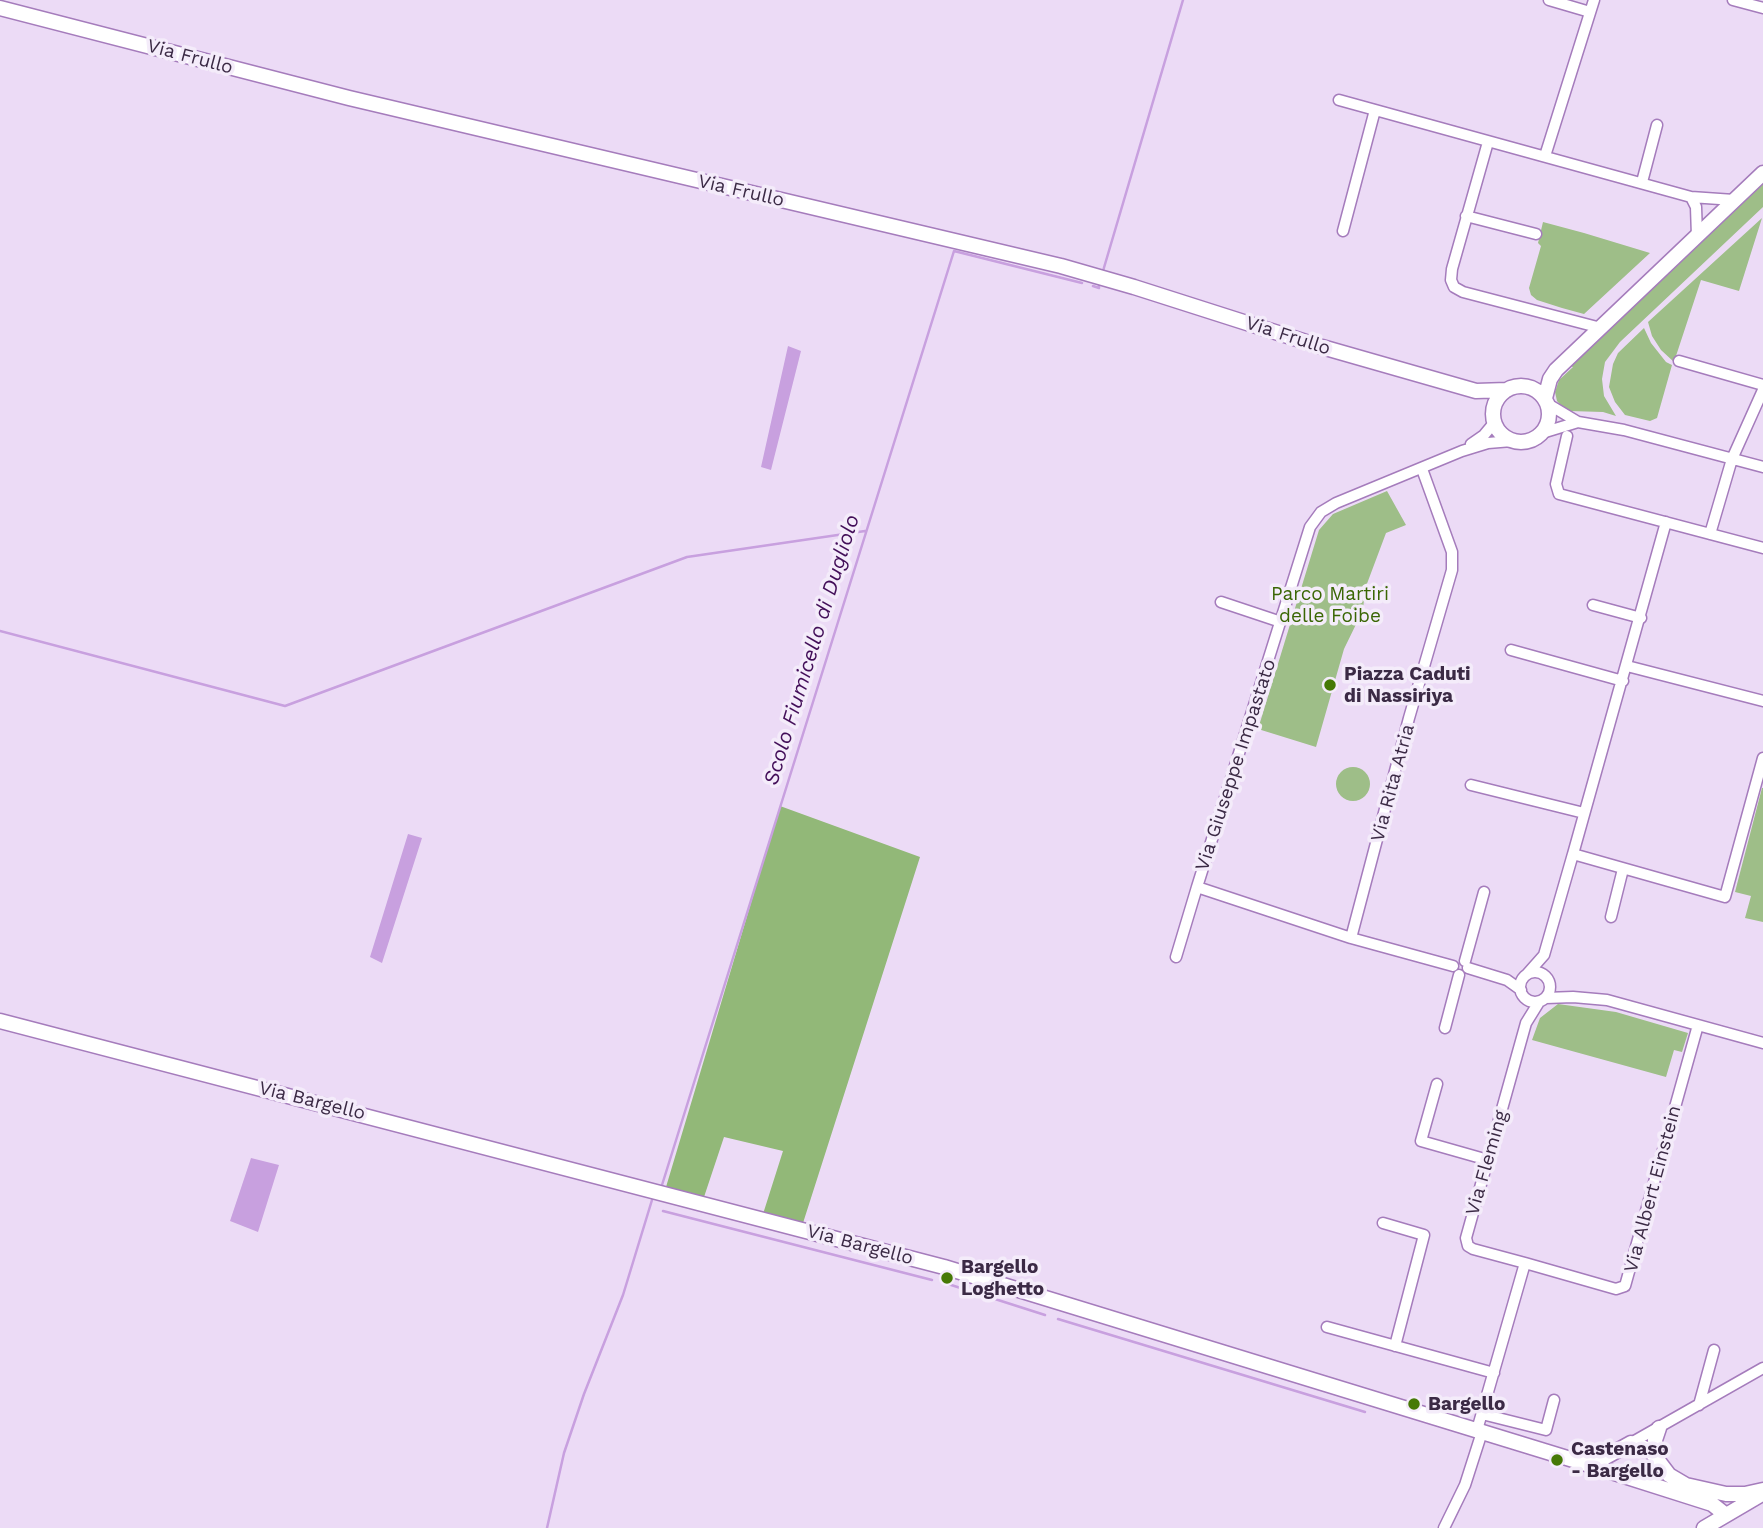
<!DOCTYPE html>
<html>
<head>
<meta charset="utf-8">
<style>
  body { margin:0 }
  canvas { display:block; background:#ecdbf6 }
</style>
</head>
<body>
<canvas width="1763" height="1528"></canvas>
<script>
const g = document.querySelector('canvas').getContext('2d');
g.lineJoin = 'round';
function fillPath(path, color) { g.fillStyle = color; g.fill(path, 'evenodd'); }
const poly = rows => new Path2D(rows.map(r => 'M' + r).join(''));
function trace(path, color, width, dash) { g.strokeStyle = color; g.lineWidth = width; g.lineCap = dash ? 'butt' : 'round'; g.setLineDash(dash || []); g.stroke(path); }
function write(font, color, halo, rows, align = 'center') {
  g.font = font + ' "Work Sans",sans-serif'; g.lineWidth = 7; g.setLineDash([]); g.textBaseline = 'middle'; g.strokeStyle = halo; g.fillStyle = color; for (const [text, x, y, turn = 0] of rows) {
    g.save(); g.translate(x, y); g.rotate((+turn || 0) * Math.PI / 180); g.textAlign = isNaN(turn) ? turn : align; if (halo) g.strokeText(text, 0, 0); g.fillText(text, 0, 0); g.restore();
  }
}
const green = poly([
  [1763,181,1763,207,1620,342,1605,362,1602,379,1604,396,1616,416,1603,412,1569,411,1564,409,1557,401,1555,392,1559,380,1573,367,1570,366],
  [1762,218,1739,291,1701,280,1674,362,1661,350,1652,336,1648,322],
  [1543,222,1584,233,1650,253,1584,314,1562,308,1537,300,1531,295,1529,288,1541,246,1538,243],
  [1644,328,1651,343,1666,362,1672,365,1657,418,1650,421,1625,415,1615,402,1609,387,1613,364,1618,353],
  [1387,491,1406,525,1386,533,1365,589,1363,610,1344,649,1316,747,1258,729,1319,530,1333,514],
  '1336 784a17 17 0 1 1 34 0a17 17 0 1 1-34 0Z',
  [1762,788,1763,788,1763,922,1745,918,1751,896,1735,892],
  [1558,1004,1616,1012,1688,1033,1682,1052,1674,1050,1666,1077,1532,1040,1540,1018]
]);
const forest = poly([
  [780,806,920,857,803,1223,763,1214,783,1151,724,1137,704,1197,666,1187]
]);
const water = poly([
  [788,346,801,351,771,470,761,467],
  [408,834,422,838,382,963,370,957],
  [251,1158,279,1165,258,1232,230,1221]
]);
const stream = poly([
  [1103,271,1183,0],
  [1093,286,1099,288,1099,285],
  [0,631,285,706,687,557,865,531],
  [662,1185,954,251,1082,283],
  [663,1211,932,1280],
  [948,1284,1045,1315],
  [1058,1319,1365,1412],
  [547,1528,564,1453,584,1394,623,1295,652,1200]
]);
const minor = poly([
  [1549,0,1590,12],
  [1733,0,1763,8],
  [1339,100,1691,197,1734,200],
  [1488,142,1452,269,1451,280,1454,287,1463,292,1601,328],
  [1545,156,1594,0],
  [1642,182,1657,125],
  [1691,197,1696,207,1697,236],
  [1466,216,1536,234],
  [1343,231,1375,110],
  [1679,361,1763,385],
  [1548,404,1578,422,1624,430,1763,467],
  [1542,433,1578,422],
  [1567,436,1556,484,1559,494,1763,548],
  [1471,444,1484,435,1494,423],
  [1666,522,1573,854,1725,897,1763,758],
  [1710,534,1732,459,1763,390],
  [1221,602,1281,622],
  [1593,605,1641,618],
  [1511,650,1623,681],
  [1627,666,1763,701],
  [1471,785,1584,813],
  [1197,887,1310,527,1321,512,1336,503,1462,451,1488,443,1512,441],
  [1611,917,1623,869],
  [1351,938,1409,718,1452,570,1452,552,1422,469],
  [1176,957,1197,887,1351,938,1453,966],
  [1465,961,1484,892],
  [1468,968,1507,980,1521,990],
  '1520 987a15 15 0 1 1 30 0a15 15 0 1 1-30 0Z',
  [1528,973,1544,955,1573,854],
  [1546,998,1573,997,1607,1000,1763,1043],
  [1445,1028,1459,975],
  [1437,1084,1421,1141,1488,1160],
  [1383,1223,1424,1235,1395,1346],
  [1525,1263,1473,1249,1468,1246,1466,1238,1526,1023,1539,1002],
  [1327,1327,1494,1373],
  [1699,1405,1714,1350],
  [1482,1414,1546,1430,1554,1400],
  [1477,1430,1525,1263,1616,1289,1625,1286,1698,1025],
  [1631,1443,1763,1368],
  [1444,1528,1465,1485,1482,1432]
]);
const tertiary = poly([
  [0,8,349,98,1061,266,1134,287,1322,347,1476,391,1507,390],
  '1493 414a28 28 0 1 1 56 0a28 28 0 1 1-56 0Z',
  [1545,398,1550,379,1556,370,1763,173],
  [0,1021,944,1267,1580,1462,1712,1504,1726,1515],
  [1656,1456,1655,1440,1659,1428],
  [1584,1462,1604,1458,1631,1443,1650,1450,1669,1475,1686,1485,1726,1494,1745,1494,1763,1490],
  [1704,1528,1762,1494]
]);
const markers = [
  [1330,685,7,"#467906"],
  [947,1278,7,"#467906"],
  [1414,1404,7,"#467906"],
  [1557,1460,7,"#467906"]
];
const streetNames = [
  ["Via Frullo",190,57,15],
  ["Via Frullo",741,191,13],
  ["Via Frullo",1288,336,18],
  ["Via Giuseppe Impastato",1236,765,-72],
  ["Via Rita Atria",1393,783,-75],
  ["Via Bargello",312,1101,14],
  ["Via Fleming",1487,1163,-74],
  ["Via Albert Einstein",1653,1189,-75],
  ["Via Bargello",860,1245,15]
];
const parkNames = [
  ["Parco Martiri",1330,594],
  ["delle Foibe",1330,616]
];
const poiNames = [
  ["Piazza Caduti",1344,674],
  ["di Nassiriya",1344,696],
  ["Bargello",961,1267],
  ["Loghetto",961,1289],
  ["Bargello",1428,1404],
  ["Castenaso",1571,1449],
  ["- Bargello",1571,1471]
];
const waterNames = [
  ["Scolo Fiumicello di Dugliolo",812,650,-73]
];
fillPath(green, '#9ebe88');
fillPath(forest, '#92b878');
fillPath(water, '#c8a0df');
trace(stream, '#c8a0df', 2.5);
trace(minor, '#a57cbc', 13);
trace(tertiary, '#a57cbc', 17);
trace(minor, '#fff', 10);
trace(tertiary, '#fff', 14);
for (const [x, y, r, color] of markers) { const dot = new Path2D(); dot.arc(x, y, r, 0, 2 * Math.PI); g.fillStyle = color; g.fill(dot); trace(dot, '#f4ecfa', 2.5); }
write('19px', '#3b2a45', '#f4ecfa', streetNames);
write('19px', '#3a6604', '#f4ecfa', parkNames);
write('bold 19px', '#3b2a45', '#f4ecfa', poiNames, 'left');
write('italic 21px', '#430f59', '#f4ecfa', waterNames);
</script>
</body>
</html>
